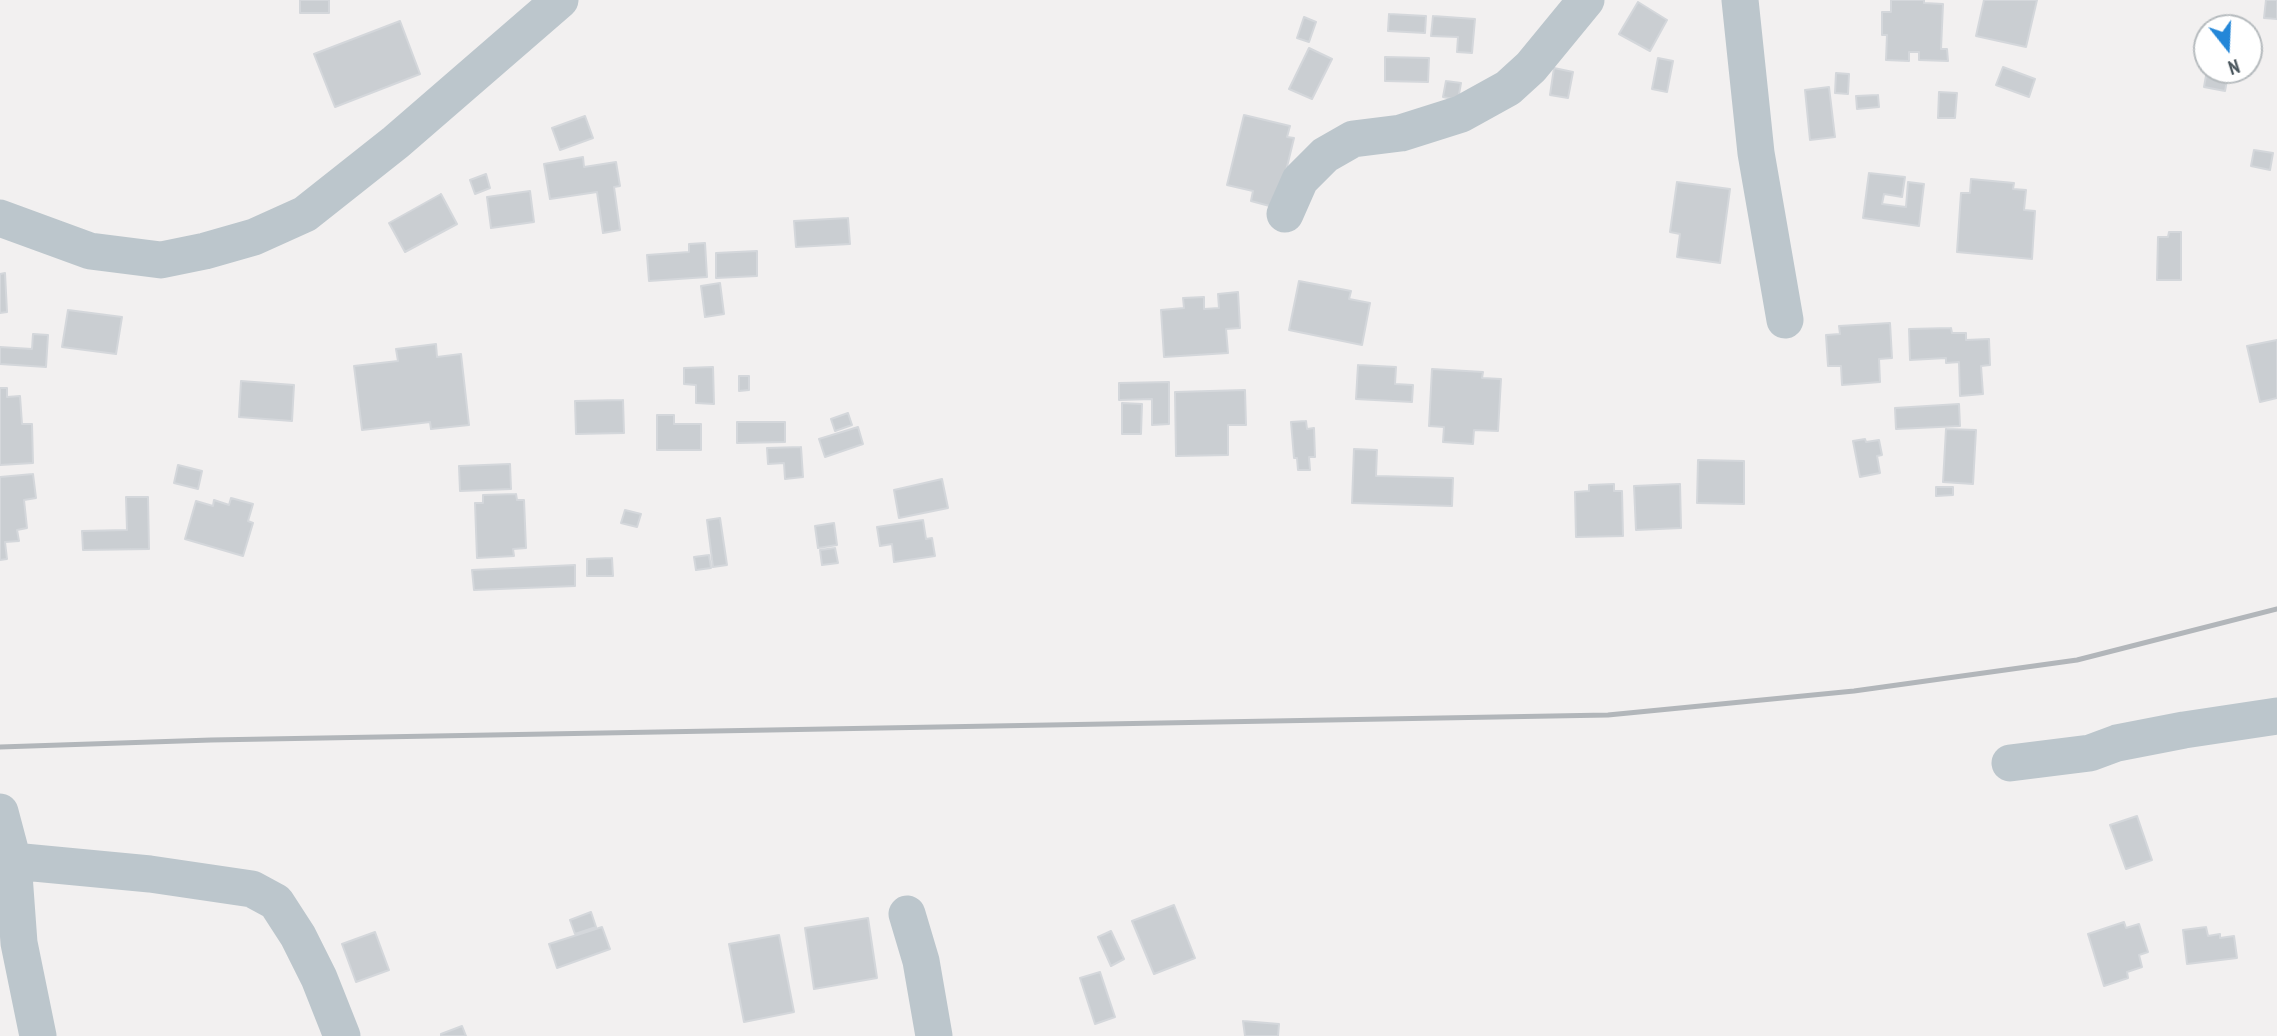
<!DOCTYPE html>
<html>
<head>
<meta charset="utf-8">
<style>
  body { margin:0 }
  #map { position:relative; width:2277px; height:1036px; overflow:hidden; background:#f2f0f0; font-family:"PT Sans Narrow",sans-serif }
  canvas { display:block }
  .north { position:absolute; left:2193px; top:14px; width:70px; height:70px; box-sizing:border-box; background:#fff; border:2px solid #b6bbbe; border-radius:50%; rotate:162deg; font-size:19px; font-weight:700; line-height:28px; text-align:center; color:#49555c }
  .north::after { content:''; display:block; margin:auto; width:24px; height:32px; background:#2487d8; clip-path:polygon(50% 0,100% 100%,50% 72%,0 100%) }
</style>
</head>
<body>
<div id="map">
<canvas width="2277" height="1036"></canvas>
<div class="north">N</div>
</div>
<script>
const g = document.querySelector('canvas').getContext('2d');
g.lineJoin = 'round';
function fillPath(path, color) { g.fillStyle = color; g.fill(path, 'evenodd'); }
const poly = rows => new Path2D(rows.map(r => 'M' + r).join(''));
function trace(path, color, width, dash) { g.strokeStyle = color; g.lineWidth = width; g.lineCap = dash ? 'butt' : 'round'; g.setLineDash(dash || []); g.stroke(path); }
const building = poly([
  [300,0,329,0,329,13,300,13,300,0],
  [1891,0,1924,0,1924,3,1943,4,1941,49,1947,49,1948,61,1919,60,1919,52,1909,52,1909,61,1886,60,1887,35,1882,35,1882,12,1891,12,1891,0],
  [1984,0,2037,0,2026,47,1976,36,1984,0],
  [2266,0,2277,0,2277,19,2264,18,2266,0],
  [1638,2,1667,20,1650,51,1619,34,1638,2],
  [1389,14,1426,16,1425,33,1388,31,1389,14],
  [1433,16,1475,19,1472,53,1457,52,1458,37,1431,36,1433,16],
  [1304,17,1316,22,1309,42,1297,38,1304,17],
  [2217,17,2238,21,2237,28,2215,28,2217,17],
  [400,21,420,74,335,107,314,54,400,21],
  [1309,48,1332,59,1312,99,1289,89,1309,48],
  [1385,57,1429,58,1428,82,1385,81,1385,57],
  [1658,58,1673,61,1667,92,1652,89,1658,58],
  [2003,67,2035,79,2029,97,1996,85,2003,67],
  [1554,68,1573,72,1568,98,1550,95,1554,68],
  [2207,70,2229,70,2225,91,2204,87,2207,70],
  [1836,73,1849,74,1848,94,1835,93,1836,73],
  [1446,81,1461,83,1458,100,1443,97,1446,81],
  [1829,87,1835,137,1810,140,1805,90,1829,87],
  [1939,92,1957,93,1955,118,1938,118,1939,92],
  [1878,95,1879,107,1857,109,1856,96,1878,95],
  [1244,115,1290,126,1287,137,1294,138,1277,208,1251,201,1253,191,1227,185,1244,115],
  [585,116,593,138,560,150,552,128,585,116],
  [2254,150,2273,153,2270,170,2251,166,2254,150],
  [583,157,584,167,616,162,620,186,614,187,620,230,603,233,597,192,550,199,544,164,583,157],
  [1869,173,1905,177,1902,197,1884,194,1882,204,1906,207,1908,182,1924,184,1919,226,1863,218,1869,173],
  [486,174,490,188,475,194,470,180,486,174],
  [1971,179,2014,183,2013,189,2026,190,2024,210,2035,211,2032,259,1957,252,1961,193,1970,193,1971,179],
  [1677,182,1730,189,1720,263,1677,257,1680,234,1670,232,1677,182],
  [530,191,534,222,491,228,487,197,530,191],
  [441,194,457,224,405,252,389,223,441,194],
  [848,218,850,244,796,247,794,221,848,218],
  [2169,232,2181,232,2181,280,2157,280,2158,237,2168,237,2169,232],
  [705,243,707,277,649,281,647,255,689,252,689,244,705,243],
  [757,251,757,276,716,278,716,253,757,251],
  [5,273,7,312,0,313,0,274,5,273],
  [1299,281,1351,291,1349,299,1370,303,1362,345,1289,330,1299,281],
  [720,283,724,314,705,317,701,286,720,283],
  [1238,292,1240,328,1226,329,1228,353,1164,357,1161,310,1184,308,1183,298,1204,297,1204,309,1219,308,1218,294,1238,292],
  [68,310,122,317,116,354,62,347,68,310],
  [1890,323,1892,358,1879,359,1880,382,1842,385,1841,366,1828,366,1826,335,1840,334,1839,326,1890,323],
  [1951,328,1952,333,1966,333,1966,340,1989,339,1990,365,1981,366,1983,394,1960,396,1959,362,1946,363,1946,358,1910,360,1909,329,1951,328],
  [33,334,48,335,46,367,0,364,0,347,32,349,33,334],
  [2277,340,2277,398,2260,402,2247,346,2277,340],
  [436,344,437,357,461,354,469,425,431,429,430,422,362,430,354,366,398,361,396,349,436,344],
  [1358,365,1396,367,1395,384,1413,385,1412,402,1356,399,1358,365],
  [713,367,714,404,696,403,696,385,684,384,684,368,713,367],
  [1432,369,1483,372,1482,378,1501,379,1498,431,1474,430,1473,444,1443,442,1444,427,1429,426,1432,369],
  [739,376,749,376,749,390,739,391,739,376],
  [241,381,294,385,292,421,239,417,241,381],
  [1169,382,1169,424,1152,425,1152,399,1119,400,1119,383,1169,382],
  [0,388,7,388,7,397,20,396,22,424,32,424,33,463,0,465,0,388],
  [1245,390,1246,425,1228,425,1228,455,1176,456,1175,392,1245,390],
  [623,400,624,433,576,434,575,401,623,400],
  [1122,403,1142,404,1141,434,1122,434,1122,403],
  [1959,404,1960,426,1896,429,1895,408,1959,404],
  [848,413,852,425,835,431,831,419,848,413],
  [657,415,674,415,674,424,701,424,701,450,657,450,657,415],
  [1306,421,1307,429,1314,428,1315,457,1309,457,1310,470,1298,470,1297,458,1294,458,1291,422,1306,421],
  [737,422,785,422,785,442,737,443,737,422],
  [858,427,863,444,825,457,819,439,858,427],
  [1946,429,1976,430,1973,484,1943,482,1946,429],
  [1865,439,1866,442,1879,440,1882,455,1877,456,1880,473,1860,477,1853,441,1865,439],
  [801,447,803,477,785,479,784,463,768,464,767,448,801,447],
  [1354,449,1377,450,1376,476,1453,478,1452,506,1352,503,1354,449],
  [1698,460,1744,461,1744,504,1697,503,1698,460],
  [510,464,511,489,460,491,459,466,510,464],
  [178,465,202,471,198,489,174,483,178,465],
  [33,474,36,498,24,500,27,528,17,530,19,541,5,542,7,559,0,560,0,477,33,474],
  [942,479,948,508,899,518,894,490,942,479],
  [1614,484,1614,491,1622,491,1623,536,1576,537,1575,492,1589,491,1589,485,1614,484],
  [1680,484,1681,528,1636,530,1634,486,1680,484],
  [1936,487,1953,487,1953,495,1936,496,1936,487],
  [516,494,517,500,524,500,526,548,513,549,514,556,477,558,475,503,483,503,483,495,516,494],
  [126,497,148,497,149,549,83,550,82,531,127,530,126,497],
  [231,498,253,504,248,521,253,523,243,556,185,539,196,501,213,506,214,500,229,505,231,498],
  [625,510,641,514,637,527,621,523,625,510],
  [720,518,727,565,713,567,707,520,720,518],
  [923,520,926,539,932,538,935,556,894,562,892,544,880,546,877,527,923,520],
  [834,523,837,545,818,548,815,526,834,523],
  [835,548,838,563,822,565,820,550,835,548],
  [709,555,711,568,696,570,694,557,709,555],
  [612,558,613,576,587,576,587,559,612,558],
  [575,565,575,586,474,590,472,570,575,565],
  [2137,816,2152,860,2126,869,2110,825,2137,816],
  [1174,905,1195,958,1154,974,1132,921,1174,905],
  [591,912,596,927,575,934,570,920,591,912],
  [868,918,877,978,814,989,805,928,868,918],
  [2124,922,2126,928,2139,924,2148,952,2139,955,2142,967,2127,972,2128,978,2104,986,2088,934,2124,922],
  [602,927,610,949,557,968,549,944,602,927],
  [2206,927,2208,936,2220,934,2220,938,2234,936,2237,958,2187,964,2183,930,2206,927],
  [1111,931,1124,959,1111,966,1098,937,1111,931],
  [375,932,389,970,356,982,342,944,375,932],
  [779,935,794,1012,744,1022,729,944,779,935],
  [1100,972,1115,1017,1095,1024,1080,978,1100,972],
  [1243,1021,1279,1024,1278,1036,1245,1036,1243,1021],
  [462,1026,466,1036,441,1036,441,1034,462,1026]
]);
const minor = poly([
  [1740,0,1756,153,1785,320],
  [1285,214,1300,180,1325,155,1353,139,1401,133,1461,114,1508,88,1531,67,1586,0],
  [0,218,90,251,161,260,205,251,254,237,305,214,396,142,560,0],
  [2010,763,2090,753,2117,743,2184,730,2277,716],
  [0,812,13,861,19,943,38,1036],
  [13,861,150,874,252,889,276,902,298,936,319,978,342,1036],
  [907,914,921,961,934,1036]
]);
const rail = poly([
  [0,747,211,740,1608,715,1854,691,2077,660,2277,609]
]);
fillPath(building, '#caced2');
trace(building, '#d4d7db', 2);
trace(minor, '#bcc6cc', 37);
trace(rail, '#b2b6ba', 5);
</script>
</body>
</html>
